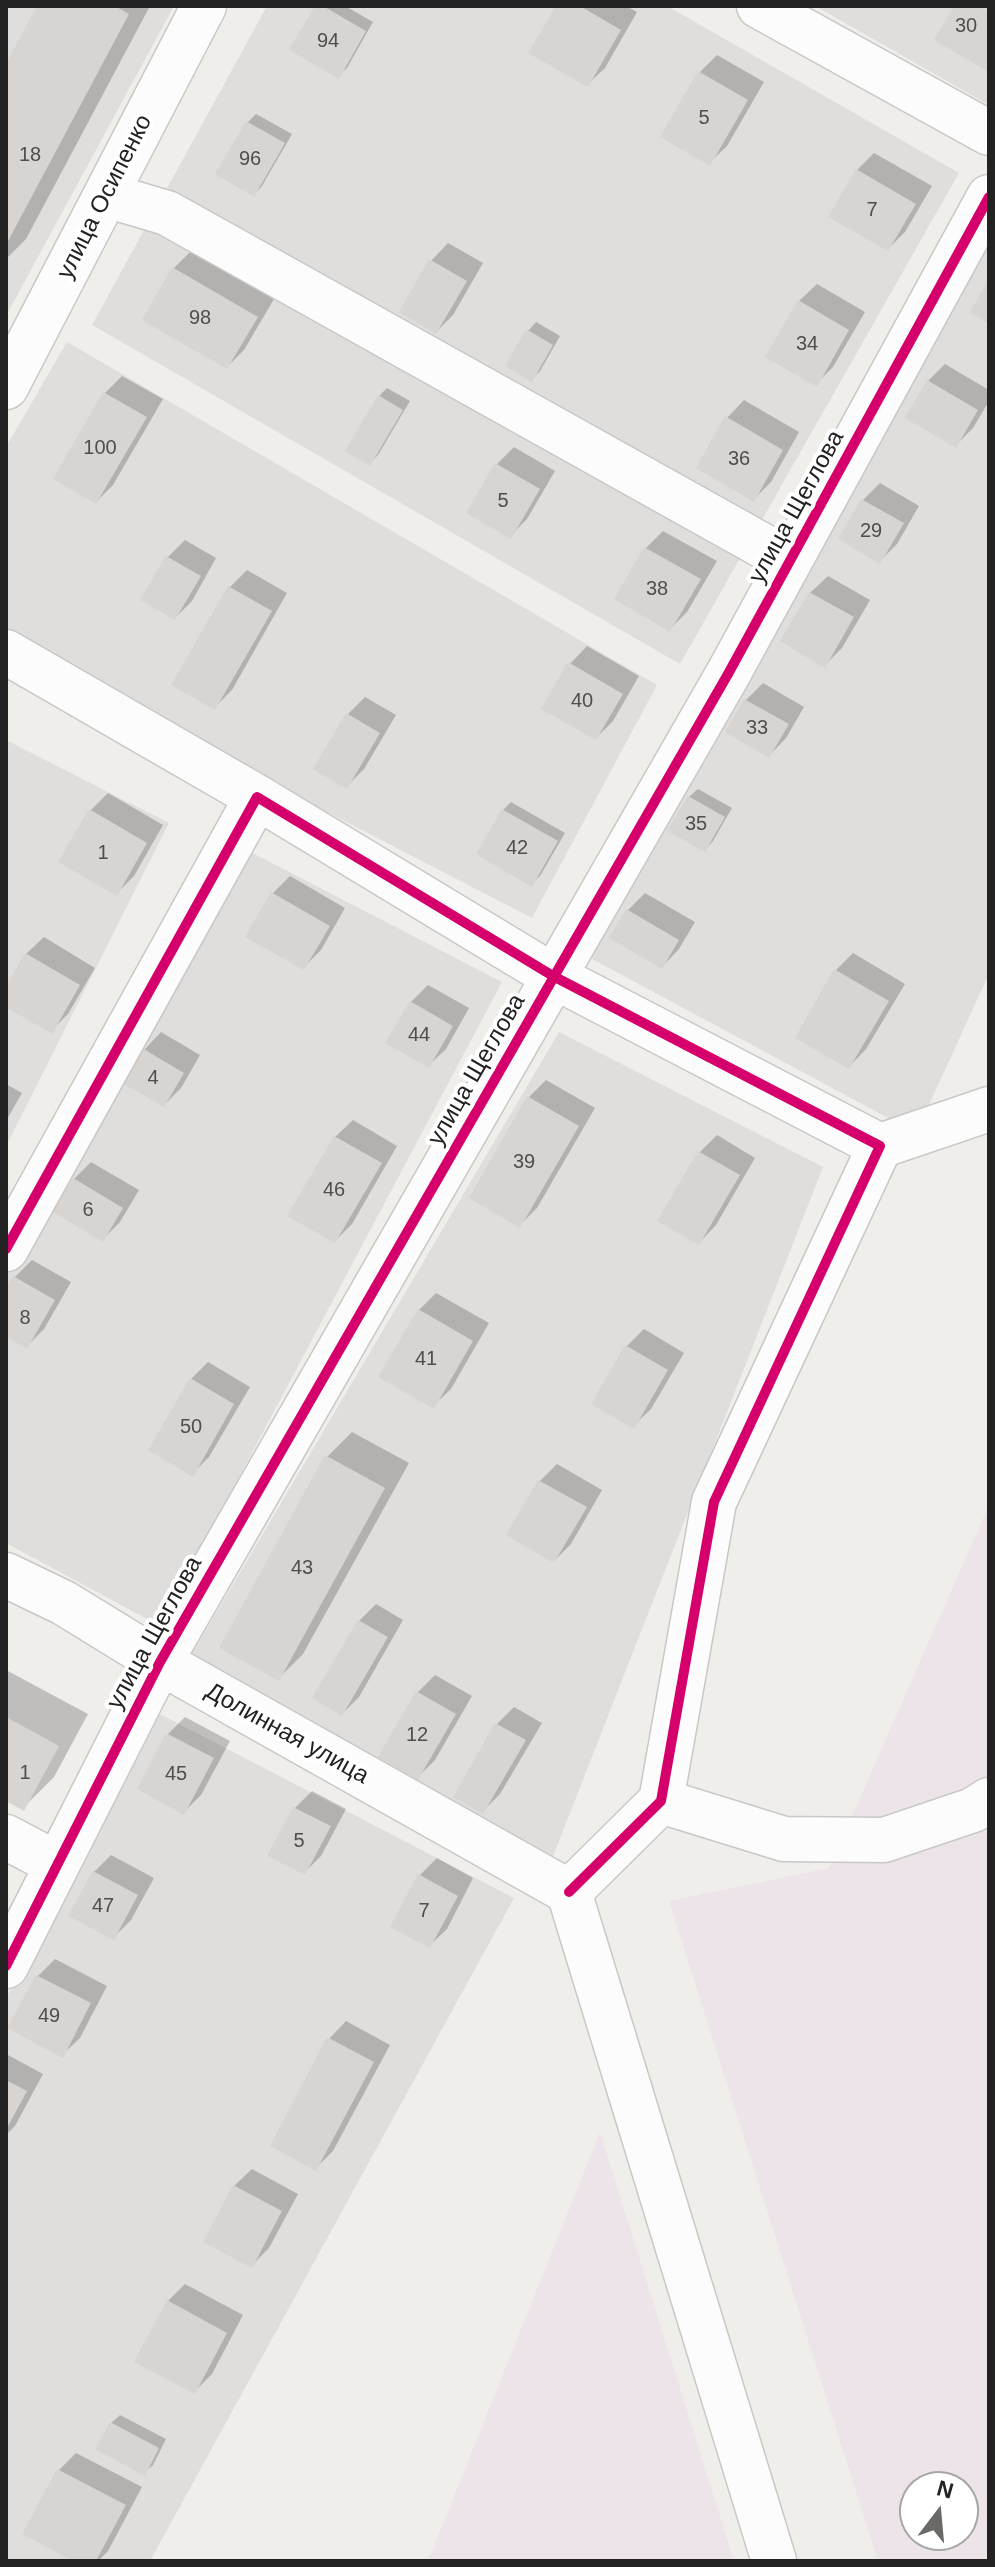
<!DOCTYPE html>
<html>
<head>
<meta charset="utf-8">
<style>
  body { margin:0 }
  #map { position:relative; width:995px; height:2567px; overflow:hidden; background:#f0eeeb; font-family:Helvetica,sans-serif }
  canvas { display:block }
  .frame { position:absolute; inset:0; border:8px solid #222; pointer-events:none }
  .north { position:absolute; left:899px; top:2471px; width:80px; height:80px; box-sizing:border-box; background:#fff; border:2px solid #a7a7a7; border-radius:50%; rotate:16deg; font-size:22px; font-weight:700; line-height:32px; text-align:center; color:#222 }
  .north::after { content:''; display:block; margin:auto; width:28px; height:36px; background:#6a6968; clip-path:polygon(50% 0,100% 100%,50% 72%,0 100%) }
</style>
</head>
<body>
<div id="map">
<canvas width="995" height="2567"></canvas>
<div class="frame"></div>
<div class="north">N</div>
</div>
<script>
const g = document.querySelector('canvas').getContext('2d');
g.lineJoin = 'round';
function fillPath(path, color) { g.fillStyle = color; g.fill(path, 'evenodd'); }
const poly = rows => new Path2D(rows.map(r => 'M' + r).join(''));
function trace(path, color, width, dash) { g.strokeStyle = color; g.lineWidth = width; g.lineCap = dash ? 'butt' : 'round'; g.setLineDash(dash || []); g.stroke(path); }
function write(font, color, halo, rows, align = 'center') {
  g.font = font + ' Helvetica,sans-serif'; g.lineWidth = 8; g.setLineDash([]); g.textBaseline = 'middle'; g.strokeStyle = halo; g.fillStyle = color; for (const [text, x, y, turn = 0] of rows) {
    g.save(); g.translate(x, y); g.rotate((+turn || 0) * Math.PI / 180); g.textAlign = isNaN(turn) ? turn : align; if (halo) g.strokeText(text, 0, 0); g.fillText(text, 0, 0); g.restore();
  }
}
const residential = poly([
  [6,6,174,6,6,316],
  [267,6,667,6,959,173,680,664,92,325],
  [815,6,989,6,989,105],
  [989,241,989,974,916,1133,581,953],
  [67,342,657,685,532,918,6,646,6,447],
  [6,740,169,823,6,1146],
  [239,846,502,982,160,1626,6,1543,6,1263],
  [559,1032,823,1167,550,1864,189,1659],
  [160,1714,514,1898,150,2561,6,2561,6,1998]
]);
const industrial = poly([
  [989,1505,989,2561,878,2561,669,1901,829,1868],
  [915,2487,963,2487,963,2535,915,2535],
  [600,2132,734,2561,428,2561]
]);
const shadow = poly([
  [39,6,150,6,26,239,6,259,6,69],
  [317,6,345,6,373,22,347,68,338,76],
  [558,6,626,6,637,12,605,68,587,85],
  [717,55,764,82,727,146,709,163,700,72],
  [256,114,292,134,262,186,254,195,218,174,248,122],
  [874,153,932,186,905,232,888,249,857,170],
  [448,243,483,263,453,315,436,332,431,261],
  [191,251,274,299,244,350,227,367,174,268],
  [817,284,865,312,833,367,816,384,799,301],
  [536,322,560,336,540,371,532,379,528,331],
  [945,364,989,390,989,401,973,428,956,445,928,381],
  [122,376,163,399,113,485,96,502,55,478,105,393],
  [387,388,410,401,378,455,370,463,379,396],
  [744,400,799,432,771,482,754,499,727,418],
  [514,447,555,471,527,519,510,536,497,464],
  [880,483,919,506,897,544,880,561,863,500],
  [663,531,717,561,687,612,670,629,617,598,646,548],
  [185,540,216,558,192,601,175,618,143,599,168,557],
  [247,570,287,593,232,690,215,707,173,684,230,587],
  [828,576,870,600,842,648,825,665,810,593],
  [587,646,639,676,613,721,596,738,570,664],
  [763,683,804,707,786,738,769,756,728,732,746,700],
  [365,697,396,715,364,769,347,786,348,714],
  [698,789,732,808,713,841,705,850,689,797],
  [108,793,163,825,134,876,116,894,91,810],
  [511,802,565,833,540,876,531,884,503,810],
  [290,876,345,908,321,950,304,967,273,893],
  [645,893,695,922,679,949,662,967,628,910],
  [44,937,95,968,68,1014,51,1031,6,1005,6,990,26,954],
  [853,953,905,984,866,1049,849,1067,836,970],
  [428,985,469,1008,446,1049,428,1066,411,1002],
  [161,1032,200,1055,181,1088,164,1105,144,1050],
  [546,1080,595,1108,537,1208,520,1225,529,1097],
  [6,1084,22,1093,6,1121],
  [353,1120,397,1146,352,1224,335,1241,335,1137],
  [717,1135,755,1158,716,1225,699,1243,660,1220,700,1152],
  [91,1162,139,1190,120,1222,103,1239,74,1179],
  [32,1260,71,1282,44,1329,27,1346,6,1334,6,1293,15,1277],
  [436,1293,489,1323,451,1389,433,1406,381,1376,419,1310],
  [644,1329,684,1353,651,1409,633,1426,627,1346],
  [208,1362,250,1387,209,1457,192,1474,191,1379],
  [352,1432,409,1463,303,1654,278,1679,327,1457],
  [557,1464,602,1490,571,1544,554,1561,540,1481],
  [376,1604,403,1620,359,1697,342,1714,359,1621],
  [6,1670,88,1714,54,1777,23,1808,6,1799],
  [435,1675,472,1696,435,1760,418,1777,418,1692],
  [514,1707,542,1723,500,1794,483,1811,497,1724],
  [185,1717,230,1741,201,1795,184,1812,168,1734],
  [312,1791,346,1809,321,1856,304,1873,270,1855,295,1808],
  [111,1855,154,1878,131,1920,114,1937,94,1872],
  [437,1858,473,1878,447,1929,429,1946,419,1876],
  [55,1959,107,1986,80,2038,62,2055,38,1976],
  [346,2021,390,2045,333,2151,316,2168,329,2039],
  [6,2054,43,2074,15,2126,6,2135],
  [252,2169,298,2194,269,2248,252,2265,234,2186],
  [185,2284,243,2315,212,2374,194,2392,168,2301],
  [120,2415,166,2439,153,2465,144,2473,111,2423],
  [76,2453,142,2487,108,2551,98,2561,77,2561,25,2533,59,2470]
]);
const building = poly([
  [37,6,115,6,129,14,6,245,6,64],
  [315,6,323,6,366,31,339,79,289,50],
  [556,6,580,6,621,30,588,87,528,53],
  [954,6,980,6,989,11,989,72,934,40],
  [698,71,748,100,710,166,660,137],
  [246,121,285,143,254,197,215,174],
  [856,169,916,204,888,251,828,217],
  [429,259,467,281,436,334,399,312],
  [172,267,258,317,227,369,142,320],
  [989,279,989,324,970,312],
  [798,300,849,330,817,387,765,357],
  [526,329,553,345,532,382,505,366],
  [927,380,978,410,956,448,905,418],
  [103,392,147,417,96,504,53,479],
  [378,395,403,410,370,466,345,451],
  [725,416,783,450,754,502,696,468],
  [495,463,540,489,511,539,466,513],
  [861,499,904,523,880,564,838,539],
  [644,547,701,579,670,632,614,599],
  [166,556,201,576,175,620,140,600],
  [228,586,272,611,215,710,171,685],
  [809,592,854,617,825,668,780,641],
  [568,662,623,694,596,740,541,709],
  [744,699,789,724,769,758,725,732],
  [346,713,380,733,347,789,313,769],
  [688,796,725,817,705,852,667,831],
  [89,809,147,843,117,896,58,862],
  [502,809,558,841,532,887,476,854],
  [271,892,330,926,304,970,245,937],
  [626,909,679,940,662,969,609,938],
  [25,953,80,985,52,1034,6,1007,6,986],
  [834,969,889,1001,849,1069,795,1038],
  [410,1001,453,1026,429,1068,385,1043],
  [142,1048,184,1073,164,1107,122,1083],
  [527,1096,579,1126,520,1228,469,1198],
  [334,1136,382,1163,335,1243,287,1216],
  [698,1151,740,1175,699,1245,657,1221],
  [73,1178,123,1208,103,1242,53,1212],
  [13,1276,55,1300,27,1349,6,1336,6,1289],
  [418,1309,473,1341,434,1409,378,1377],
  [625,1345,668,1370,634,1429,591,1404],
  [190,1378,234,1404,193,1477,148,1450],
  [325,1455,385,1488,279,1681,219,1648],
  [538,1480,587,1507,554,1563,506,1535],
  [358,1620,388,1637,342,1716,312,1698],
  [416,1691,456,1714,418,1780,378,1757],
  [6,1717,59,1746,24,1811,6,1801],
  [495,1723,526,1740,483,1814,453,1797],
  [166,1733,214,1758,184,1815,137,1789],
  [293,1807,331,1826,305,1875,267,1856],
  [93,1871,138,1895,114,1940,68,1916],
  [418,1874,458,1896,430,1948,390,1927],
  [36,1975,91,2003,63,2058,7,2028],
  [327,2037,374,2062,316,2171,270,2146],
  [6,2080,27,2091,6,2130],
  [233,2185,282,2211,252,2268,203,2242],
  [167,2300,227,2333,195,2394,134,2362],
  [110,2422,159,2448,145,2476,95,2449],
  [57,2469,126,2505,96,2561,73,2561,22,2534]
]);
const minor = poly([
  [759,6,989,133],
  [106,195,167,213,790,561],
  [6,387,204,6],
  [6,652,257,797],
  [880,1146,989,1109],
  [6,1249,257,797,553,976,880,1146,714,1502,661,1801,569,1892],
  [6,1575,64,1603,160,1662,569,1892],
  [661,1801,784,1839,884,1840,973,1810,989,1800],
  [6,1837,57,1864],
  [569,1892,774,2561],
  [6,1966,160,1662,728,674,989,197]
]);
const cycleway = poly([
  [6,1249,257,797,553,976,880,1146,714,1502,661,1801,569,1892],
  [6,1966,160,1662,728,674,989,197]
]);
const numberNames = [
  ["30",966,26],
  ["94",328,41],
  ["5",704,118],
  ["18",30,155],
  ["96",250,159],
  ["7",872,210],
  ["98",200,318],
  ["34",807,344],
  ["100",100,448],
  ["36",739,459],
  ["5",503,501],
  ["29",871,531],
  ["38",657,589],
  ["40",582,701],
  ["33",757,728],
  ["35",696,824],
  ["42",517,848],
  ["1",103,853],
  ["44",419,1035],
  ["4",153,1078],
  ["39",524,1162],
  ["46",334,1190],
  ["6",88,1210],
  ["8",25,1318],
  ["41",426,1359],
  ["50",191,1427],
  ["43",302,1568],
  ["12",417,1735],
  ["1",25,1773],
  ["45",176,1774],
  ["5",299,1841],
  ["47",103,1906],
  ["7",424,1911],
  ["49",49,2016]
];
const streetNames = [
  ["улица Осипенко",105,197,-63],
  ["улица Щеглова",797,507,-61],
  ["улица Щеглова",477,1070,-60],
  ["улица Щеглова",155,1633,-61],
  ["Долинная улица",287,1734,29]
];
fillPath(residential, '#dfdedc');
fillPath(industrial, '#ede4e9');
fillPath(shadow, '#0003');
fillPath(building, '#d7d4d2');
trace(minor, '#c9c8c7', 47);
trace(minor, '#fdfcfc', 44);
trace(cycleway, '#d6006c', 10);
write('20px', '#4f4e4e', null, numberNames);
write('24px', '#222', '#fff', streetNames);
</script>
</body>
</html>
